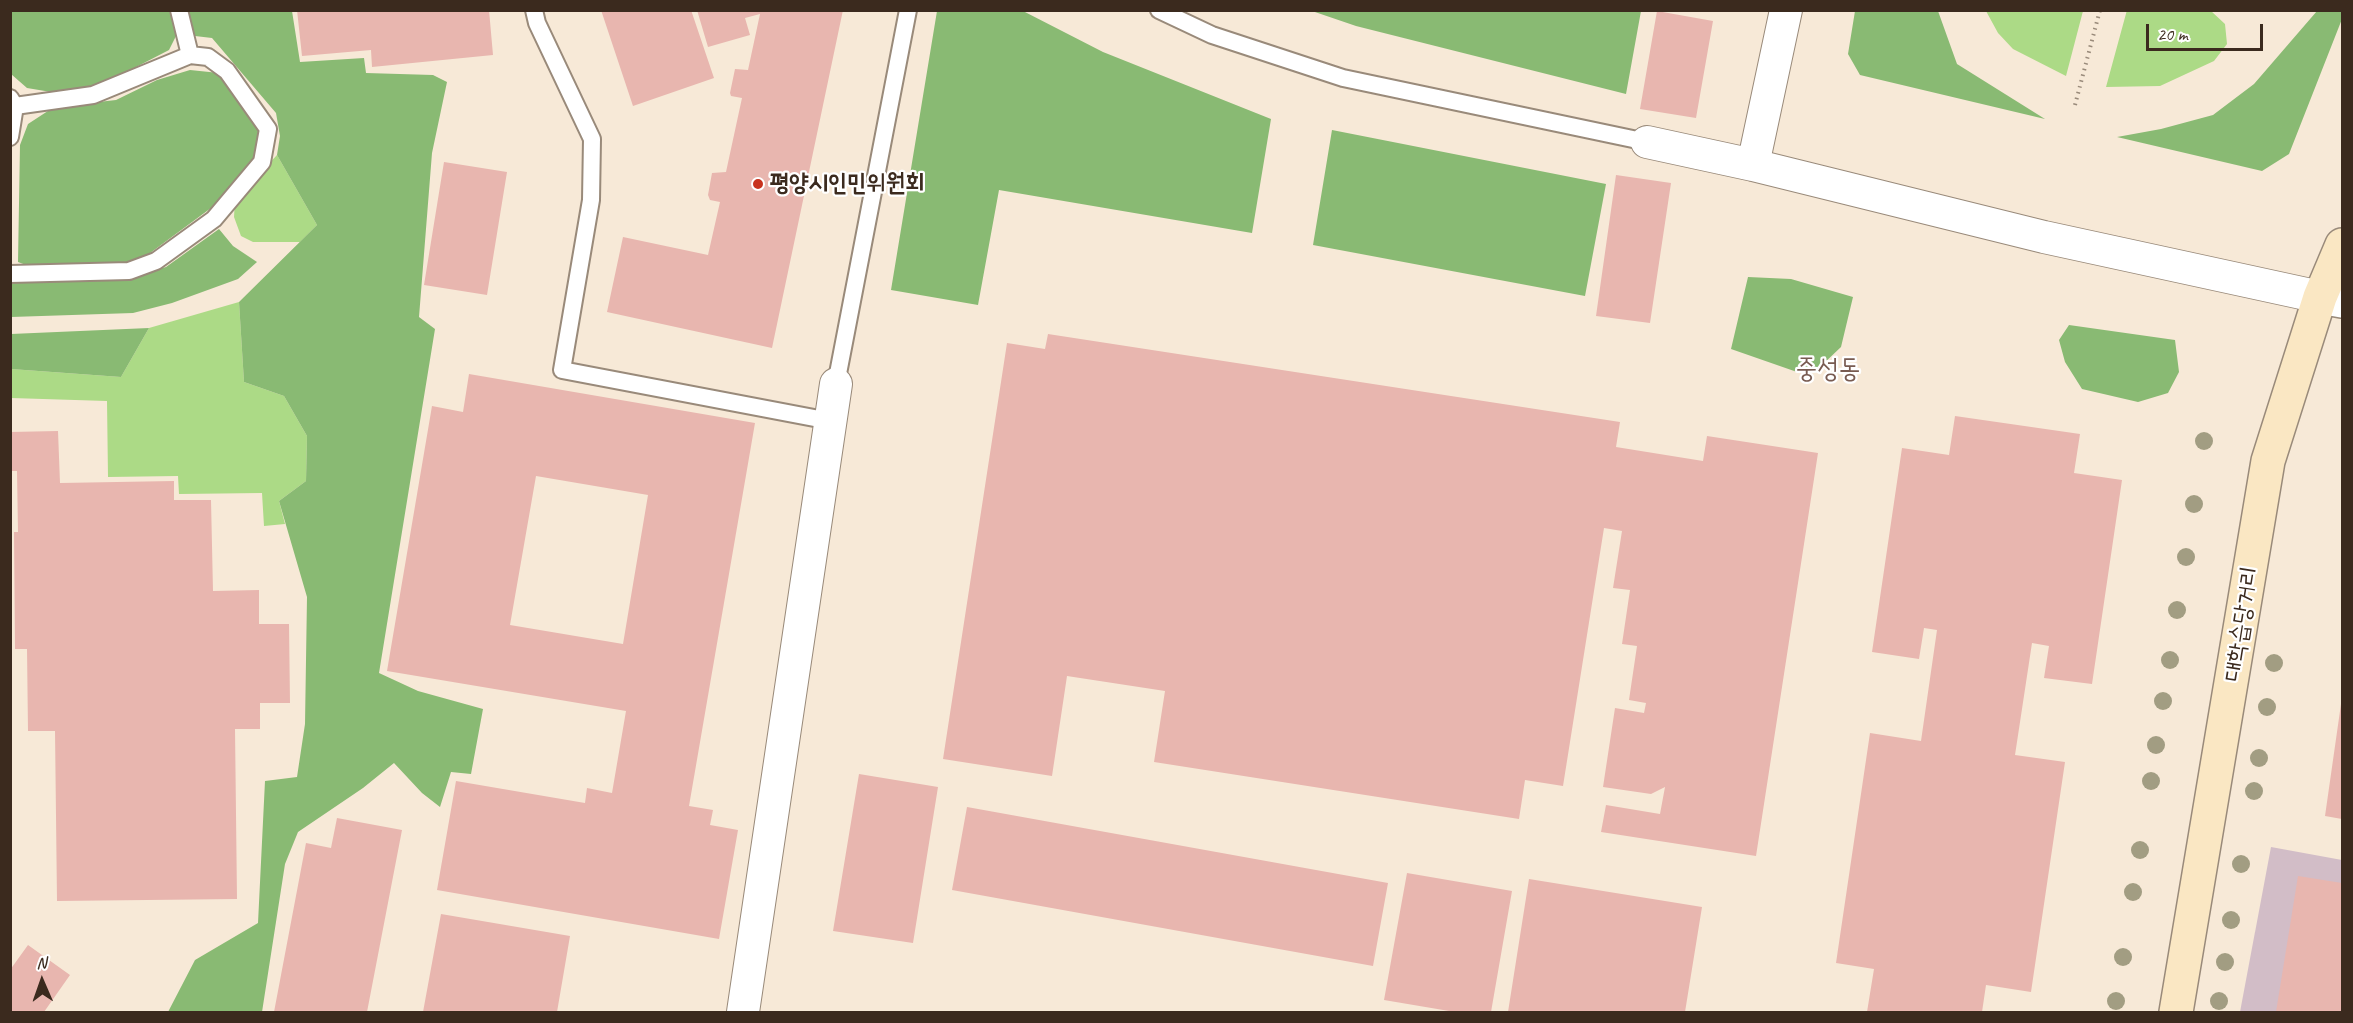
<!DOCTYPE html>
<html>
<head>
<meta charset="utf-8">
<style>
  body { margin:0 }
  #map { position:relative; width:2353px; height:1023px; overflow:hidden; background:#f7e9d7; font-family:Caveat,sans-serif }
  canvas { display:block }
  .frame { position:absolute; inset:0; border:12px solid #3b2a1e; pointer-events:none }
  .north { position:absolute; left:12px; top:951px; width:60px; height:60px; -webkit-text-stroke:4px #fff; paint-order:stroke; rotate:358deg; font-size:16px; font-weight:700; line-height:24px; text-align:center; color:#3b2a1e }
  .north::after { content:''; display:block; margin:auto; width:21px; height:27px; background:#3b2a1e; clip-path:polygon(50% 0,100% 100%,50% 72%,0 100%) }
  .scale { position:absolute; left:2146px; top:24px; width:117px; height:27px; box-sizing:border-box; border:3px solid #3b2a1e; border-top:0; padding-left:8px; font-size:18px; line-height:21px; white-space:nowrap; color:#3b2a1e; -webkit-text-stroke:4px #fff; paint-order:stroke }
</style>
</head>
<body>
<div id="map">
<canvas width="2353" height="1023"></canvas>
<div class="frame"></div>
<div class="north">N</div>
<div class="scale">20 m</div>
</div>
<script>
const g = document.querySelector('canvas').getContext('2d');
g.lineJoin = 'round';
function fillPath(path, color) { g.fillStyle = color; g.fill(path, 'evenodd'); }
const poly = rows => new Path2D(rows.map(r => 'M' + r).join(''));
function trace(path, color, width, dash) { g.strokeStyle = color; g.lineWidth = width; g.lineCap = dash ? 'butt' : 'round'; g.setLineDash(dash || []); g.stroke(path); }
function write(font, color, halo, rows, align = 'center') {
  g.font = font + ' Caveat,"Poor Story",sans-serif'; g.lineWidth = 4.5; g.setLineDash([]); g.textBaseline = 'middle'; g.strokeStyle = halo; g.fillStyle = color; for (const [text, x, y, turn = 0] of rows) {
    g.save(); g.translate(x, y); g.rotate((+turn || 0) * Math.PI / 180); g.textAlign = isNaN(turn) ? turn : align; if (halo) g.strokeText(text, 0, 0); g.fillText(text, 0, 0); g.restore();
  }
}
const industrial = poly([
  [2271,847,2342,860,2342,1012,2240,1012]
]);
const green = poly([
  [2127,10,2211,11,2225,24,2227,44,2214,61,2160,86,2106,87],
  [1986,11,2083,11,2066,76,2013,49,1998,33],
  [277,155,317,225,300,242,253,242,241,236,234,217,235,200],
  [239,302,244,382,284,396,307,436,306,481,279,501,285,524,264,526,262,493,179,494,178,476,108,477,107,401,11,398,11,369,121,377,149,328]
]);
const forest = poly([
  [11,11,171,11,177,34,169,50,111,80,84,89,51,92,27,88,11,74],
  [187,11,292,11,300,62,364,58,366,73,433,75,447,82,432,153,419,317,435,329,379,673,418,691,483,709,471,774,451,772,440,807,422,793,394,763,363,788,298,832,285,864,262,1012,168,1012,195,960,258,923,265,781,297,777,305,724,307,597,279,501,306,481,307,436,284,396,244,382,239,302,317,225,277,155,280,136,276,113,212,38,195,36],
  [937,11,1023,11,1103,52,1271,119,1252,233,999,190,978,305,891,290],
  [1312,11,1641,11,1626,94,1356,26],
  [1855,11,1938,11,1957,64,2045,119,1860,75,1848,54],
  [2317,11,2342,11,2342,19,2289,154,2262,171,2117,137,2161,129,2213,115,2254,84],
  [190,70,219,73,262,133,260,151,211,208,146,256,124,264,26,265,18,262,20,145,28,124,54,107,116,100,157,80],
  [1332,130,1606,184,1585,296,1313,245],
  [219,229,233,246,257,262,238,279,172,303,133,313,11,317,11,282,130,277,166,267],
  [1748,277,1791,279,1853,297,1841,347,1821,366,1797,372,1731,349],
  [2069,325,2175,340,2179,372,2168,393,2138,402,2082,389,2065,362,2059,340],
  [149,328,121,377,11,369,11,334]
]);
const building = poly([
  [297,10,489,10,493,55,372,67,371,50,302,56],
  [601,10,691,10,714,78,633,106],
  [697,10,843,10,772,348,607,312,623,237,708,255,720,202,710,200,708,195,712,173,726,172,742,98,731,96,730,93,735,69,748,70,760,14,745,18,750,35,708,47],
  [1657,11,1713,21,1696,118,1640,109],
  [444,162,507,172,487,295,424,285],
  [1616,175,1671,183,1650,323,1596,316],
  [1048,334,1620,422,1616,447,1703,461,1707,436,1818,453,1756,856,1601,832,1606,805,1660,814,1665,787,1651,794,1603,787,1615,708,1644,713,1646,703,1629,700,1637,646,1622,644,1630,590,1613,588,1622,531,1604,528,1563,786,1525,780,1519,819,1154,762,1165,691,1067,676,1052,776,943,759,1007,343,1045,349],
  [469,374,755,423,689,806,713,810,710,825,738,830,719,939,437,890,456,781,585,803,587,788,612,793,626,711,387,671,432,406,463,412],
  [536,476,648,495,623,644,510,625],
  [1955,416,2080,434,2074,473,2122,480,2092,684,2044,678,2049,646,2032,643,2015,755,2065,762,2031,992,1986,985,1982,1012,1867,1012,1874,969,1836,963,1870,733,1921,741,1937,630,1924,628,1919,659,1872,652,1902,448,1949,455],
  [58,431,60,483,174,481,174,500,211,500,213,591,259,590,259,624,289,624,290,703,260,703,260,729,235,729,237,899,57,901,55,731,28,731,27,649,15,649,14,532,18,532,17,471,10,471,10,432],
  [2341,704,2342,705,2342,819,2325,816],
  [859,774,938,787,913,943,833,931],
  [967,807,1388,883,1373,966,952,890],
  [337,818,402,830,367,1012,274,1012,306,843,331,848],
  [1407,873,1512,891,1491,1012,1455,1012,1384,1000],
  [2298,876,2342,883,2342,1012,2276,1012],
  [1529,879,1702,907,1685,1012,1508,1012],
  [441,914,570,936,557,1012,423,1012],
  [28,945,70,975,44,1012,10,1012,10,970]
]);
const path = poly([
  [2075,105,2100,10]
]);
const service = poly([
  [179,10,190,55],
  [534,10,537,23,592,139,591,200,562,370,830,421],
  [1159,10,1212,35,1343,78,1647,142],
  [10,98,15,106,10,137],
  [10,274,129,271,156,261,214,219,262,162,268,129,227,71,208,57,190,55,93,95,15,106],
  [836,384,908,10]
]);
const minor = poly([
  [1647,142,1753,165,2044,237,2320,297],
  [1753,165,1786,10],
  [743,1012,836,384]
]);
const tertiary = poly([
  [2320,297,2342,301]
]);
const secondary = poly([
  [2176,1012,2268,461,2320,297,2342,245]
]);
const trees = [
  [2204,441],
  [2194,504],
  [2186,557],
  [2177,610],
  [2170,660],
  [2274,663],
  [2163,701],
  [2267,707],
  [2156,745],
  [2259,758],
  [2151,781],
  [2254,791],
  [2140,850],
  [2241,864],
  [2133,892],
  [2231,920],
  [2123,957],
  [2225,962],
  [2116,1001],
  [2219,1001]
];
const markers = [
  [758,184,6,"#c8321e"]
];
const poiNames = [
  ["평양시인민위원회",770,184]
];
const streetNames = [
  ["대학습당거리",2242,624,-81]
];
const quarterNames = [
  ["중성동",1828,370]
];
fillPath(industrial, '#d2bdc7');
fillPath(green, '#acda86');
fillPath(forest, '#89ba73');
fillPath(building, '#e8b6af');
trace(service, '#998a7a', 20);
trace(minor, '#998a7a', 34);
trace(tertiary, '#998a7a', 36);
trace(secondary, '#998a7a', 36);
trace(path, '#998a7a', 4, [1.5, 4.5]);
trace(service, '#fff', 16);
trace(minor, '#fff', 32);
trace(tertiary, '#fff', 33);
trace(secondary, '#fae7c3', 33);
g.fillStyle = '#a29d82';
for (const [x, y] of trees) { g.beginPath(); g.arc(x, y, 9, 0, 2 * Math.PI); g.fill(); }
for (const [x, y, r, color] of markers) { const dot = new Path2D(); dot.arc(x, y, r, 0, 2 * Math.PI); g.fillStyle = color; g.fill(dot); trace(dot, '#fff', 2); }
write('bold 24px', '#3b2a1e', '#fff', poiNames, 'left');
write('24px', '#3b2a1e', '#fff', streetNames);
write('27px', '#785b51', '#fff', quarterNames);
</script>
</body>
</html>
